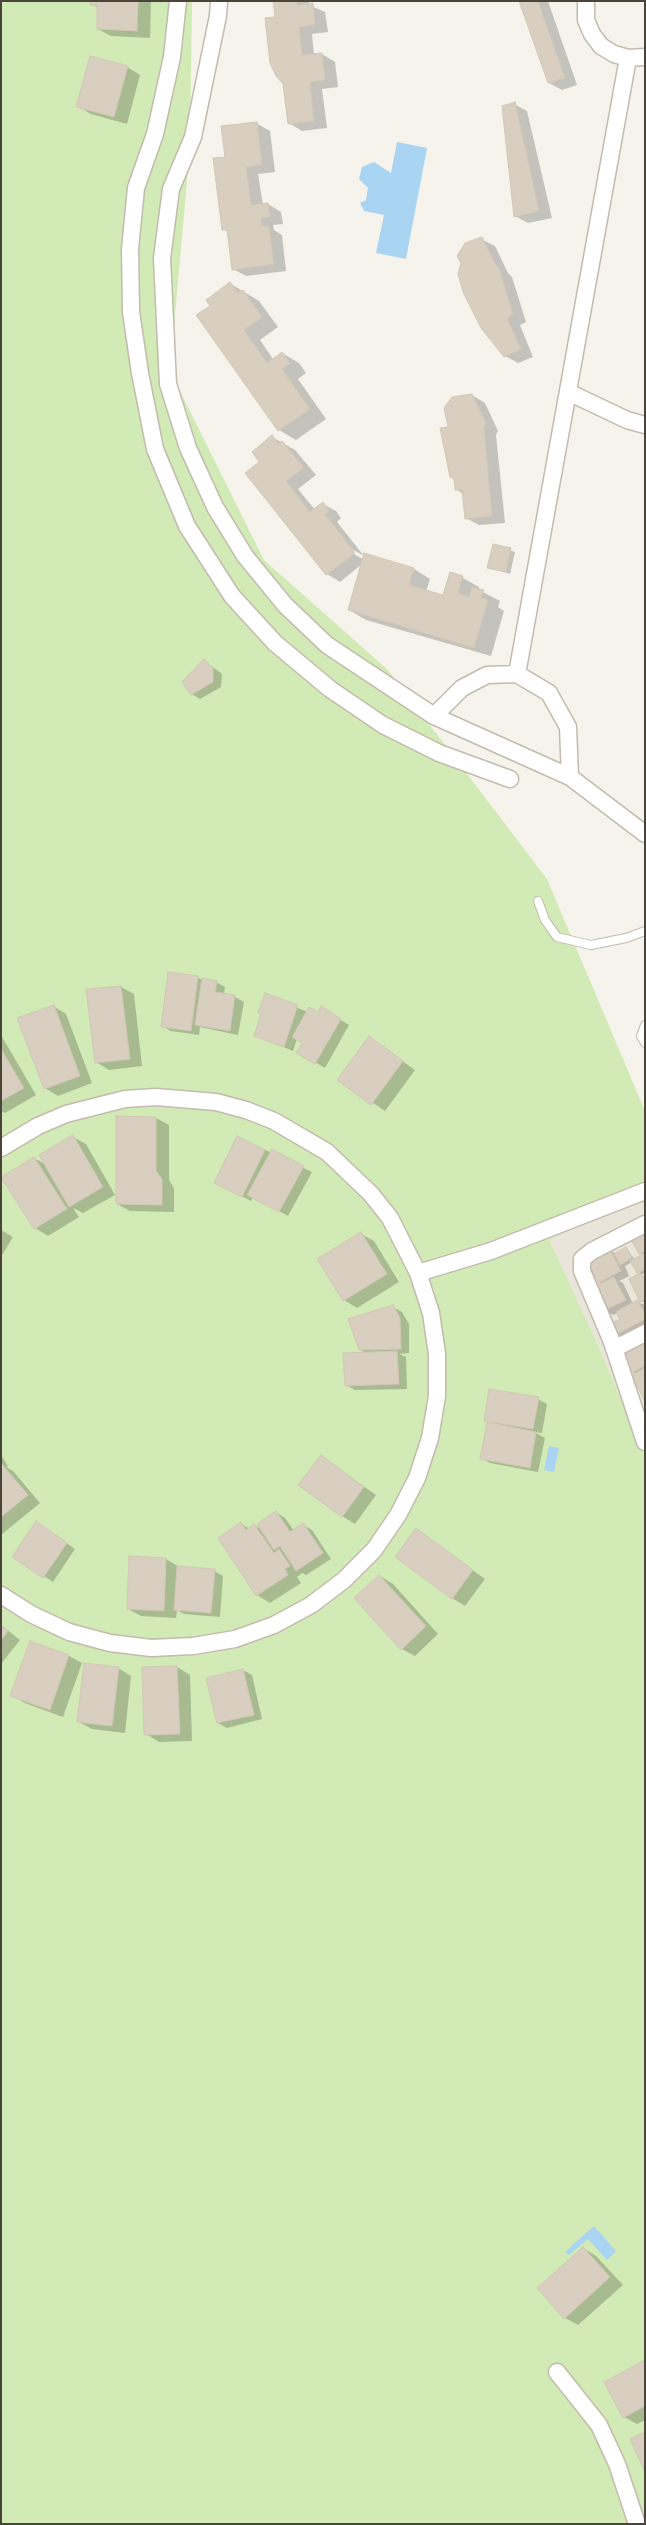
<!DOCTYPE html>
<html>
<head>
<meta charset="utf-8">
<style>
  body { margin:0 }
  #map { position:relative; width:646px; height:2525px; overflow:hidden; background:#f6f3ec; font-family:"Golos Text",sans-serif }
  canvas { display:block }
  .frame { position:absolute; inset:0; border:2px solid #4b4439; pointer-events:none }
</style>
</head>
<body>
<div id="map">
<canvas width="646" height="2525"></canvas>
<div class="frame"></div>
</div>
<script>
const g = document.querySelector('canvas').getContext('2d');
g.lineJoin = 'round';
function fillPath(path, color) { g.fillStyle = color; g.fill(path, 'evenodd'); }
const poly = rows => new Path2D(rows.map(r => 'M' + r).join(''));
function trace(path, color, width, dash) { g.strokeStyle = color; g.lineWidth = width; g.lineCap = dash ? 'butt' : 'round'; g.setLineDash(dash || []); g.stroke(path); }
const residential = poly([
  [645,1194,645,1456,599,1347,548,1240]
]);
const green = poly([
  [1,1,192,1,190,147,170,371,264,560,388,670,547,879,645,1111,645,1194,549,1240,599,1347,645,1456,645,2524,1,2524]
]);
const water = poly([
  [397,142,427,148,406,259,376,253,384,215,364,211,360,203,366,200,368,188,359,179,362,167,374,162,391,173],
  [549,1446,559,1448,554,1472,544,1470],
  [594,2226,616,2251,607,2260,588,2239,569,2255,565,2252]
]);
const shadow = poly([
  [91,1,151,1,150,38,111,36,98,29,99,8,91,4],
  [274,1,309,1,309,5,325,12,328,32,312,34,314,55,322,54,335,62,338,87,322,89,327,128,302,131,289,123],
  [520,1,548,1,577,85,562,90,549,83],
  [127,67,140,75,127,124,91,114,78,106],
  [514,104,527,111,552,218,528,223,515,216],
  [256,123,270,131,275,172,258,174,263,205,268,204,281,212,283,224,273,225,274,230,282,235,286,271,246,276,233,269,228,232,224,229,226,158],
  [481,239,495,246,508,273,512,277,526,322,520,325,533,357,518,363,505,356],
  [231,284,259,301,278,327,260,340,273,359,282,353,299,363,306,373,298,379,326,419,296,440,279,430,212,306],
  [472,395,485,403,498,431,496,435,505,523,479,525,466,518,463,494,456,489],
  [272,437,295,450,316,475,298,489,315,510,323,504,336,511,341,518,337,522,364,556,350,548,349,551,364,560,414,569,430,579,426,592,444,597,450,574,463,578,479,587,479,590,500,601,498,607,504,611,491,656,366,620,349,610,362,564,340,582,327,574,261,462],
  [494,545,515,552,510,574,489,567],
  [205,661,222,674,221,687,200,699,192,694],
  [197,977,203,981,216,982,225,987,224,995,235,997,244,1002,238,1035,200,1027,199,1035,171,1031,162,1026],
  [121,987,134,994,142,1066,109,1070,96,1062],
  [265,995,308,1012,318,1014,321,1008,349,1025,325,1068,298,1052,303,1043,297,1039,293,1051,255,1035,262,1014],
  [53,1006,66,1014,92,1083,58,1096,45,1088],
  [1,1035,36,1095,5,1113,1,1111],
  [370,1038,415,1070,385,1111,339,1080],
  [156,1118,169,1125,169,1180,174,1188,174,1212,130,1211,117,1204],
  [73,1137,86,1144,115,1195,83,1213,73,1208,79,1217,48,1236,35,1228,3,1177,34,1158,47,1165],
  [238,1137,312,1172,288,1216,253,1197,251,1201,224,1187],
  [1,1230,13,1237,1,1257],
  [645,1231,645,1273,641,1275,645,1277,645,1328,626,1339,617,1334,621,1319,618,1313,613,1315,604,1310,602,1284,598,1282,610,1250,616,1254,626,1248,635,1260,643,1255,640,1253],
  [632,1262,641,1274,630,1280,641,1301,645,1303,642,1304,637,1301,633,1304,623,1283,619,1281,629,1276,625,1266],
  [361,1234,374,1241,399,1282,357,1308,344,1300],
  [393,1307,402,1312,409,1324,409,1353,399,1354,406,1357,407,1389,355,1390,346,1385,367,1354,360,1349],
  [645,1341,645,1399,636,1374,632,1372],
  [538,1399,547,1404,542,1433,534,1432,545,1438,538,1472,490,1463,481,1458,493,1424,485,1420],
  [1,1455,8,1466,6,1467,13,1471,40,1503,1,1535],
  [321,1457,376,1495,355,1524,342,1516],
  [276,1512,285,1518,294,1531,303,1525,312,1530,331,1559,306,1575,302,1573,297,1577,301,1583,270,1603,257,1595,219,1538,241,1524,250,1529,254,1525,262,1530],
  [45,1528,75,1549,53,1582,14,1556],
  [416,1530,485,1579,465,1606,452,1598],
  [166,1559,179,1567,214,1571,223,1576,220,1617,184,1614,177,1610,176,1618,141,1616,128,1609],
  [380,1576,393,1584,438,1634,415,1656,402,1649],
  [1,1625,20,1640,1,1664],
  [31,1642,69,1656,82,1663,63,1717,25,1703,12,1695],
  [177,1667,190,1675,192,1741,159,1742,146,1734],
  [118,1668,131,1676,125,1733,92,1729,79,1722],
  [243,1670,252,1675,262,1719,227,1728,218,1723],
  [583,2248,596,2256,623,2285,578,2325,565,2318],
  [645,2362,645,2420,637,2424,624,2417]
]);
const building = poly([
  [90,1,138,1,137,31,97,29,97,5,90,5,90,1],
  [273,1,297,1,297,5,313,3,315,25,299,27,302,55,322,53,325,80,310,82,314,121,288,124,283,84,276,76,270,63,265,18,275,17,273,1],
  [519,1,538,1,565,78,548,83,519,1],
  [90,56,128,66,114,117,76,107,90,56],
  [515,102,539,211,514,217,502,106,515,102],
  [257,122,262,165,246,167,251,205,268,203,270,217,261,218,262,226,269,226,274,264,232,270,227,230,222,230,213,158,225,157,221,126,257,122],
  [482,237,495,264,499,268,513,314,507,318,521,349,504,357,481,328,463,292,458,274,461,263,457,256,465,243,482,237],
  [230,282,238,293,243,290,262,317,244,330,267,363,282,352,290,363,282,369,310,409,278,431,196,315,210,306,206,300,230,282],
  [472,394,486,423,484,427,492,516,465,519,462,490,455,490,454,479,450,477,440,428,448,427,444,408,452,397,472,394],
  [272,435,278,444,282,441,304,468,286,481,310,512,323,502,329,511,325,514,355,553,326,575,245,473,259,462,252,452,272,435],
  [493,544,511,548,506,572,487,568,493,544],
  [364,553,414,568,409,585,443,595,450,572,463,576,458,593,469,597,472,587,484,590,481,598,488,600,474,648,348,610,364,553],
  [204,659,213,668,213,682,191,695,182,682,204,659],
  [168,972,198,976,191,1031,161,1027,168,972],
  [202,978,217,981,215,992,235,995,230,1031,195,1025,202,978],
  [121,986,130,1059,95,1063,86,989,121,986],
  [265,993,298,1005,284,1047,254,1036,261,1014,258,1013,265,993],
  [54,1005,80,1076,44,1089,17,1018,54,1005],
  [321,1006,341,1019,315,1064,296,1053,302,1043,292,1037,309,1007,318,1012,321,1006],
  [369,1036,403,1061,371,1105,337,1080,369,1036],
  [1,1049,24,1088,1,1101,1,1049],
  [116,1116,156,1117,156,1171,162,1179,162,1205,116,1204,116,1116],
  [73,1135,103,1187,69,1207,39,1155,73,1135],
  [237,1136,265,1150,242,1197,214,1183,237,1136],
  [272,1149,304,1166,279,1212,247,1195,272,1149],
  [34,1157,67,1209,34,1229,1,1177,34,1157],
  [645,1229,645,1251,639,1254,630,1238,645,1229],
  [361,1232,387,1274,343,1301,317,1259,361,1232],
  [626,1247,632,1258,620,1265,614,1254,626,1247],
  [610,1249,621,1271,598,1283,587,1260,610,1249],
  [645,1253,645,1269,637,1273,630,1261,645,1253],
  [640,1273,645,1279,645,1299,640,1302,629,1279,640,1273],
  [614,1277,626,1300,603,1311,595,1286,614,1277],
  [637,1300,645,1314,645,1319,616,1335,610,1324,620,1319,616,1312,637,1300],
  [393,1305,400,1318,401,1349,359,1350,348,1319,393,1305],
  [645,1339,645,1366,631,1373,620,1351,645,1339],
  [397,1351,399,1384,345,1386,343,1353,397,1351],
  [645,1368,645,1402,632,1375,645,1368],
  [489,1389,539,1397,533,1429,484,1421,489,1389],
  [487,1422,536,1432,530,1468,480,1459,487,1422],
  [321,1455,364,1487,342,1517,298,1485,321,1455],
  [1,1463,28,1495,1,1517,1,1463],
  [276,1511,290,1532,303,1523,323,1553,296,1571,280,1546,274,1550,257,1524,276,1511],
  [36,1521,67,1543,43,1578,12,1557,36,1521],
  [241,1522,246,1530,254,1524,274,1553,279,1549,290,1566,285,1569,288,1575,256,1596,218,1538,241,1522],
  [416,1528,473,1570,452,1599,395,1557,416,1528],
  [129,1556,166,1558,164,1611,127,1609,129,1556],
  [177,1566,215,1569,211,1613,174,1610,177,1566],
  [379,1575,426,1626,401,1650,354,1598,379,1575],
  [1,1626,8,1631,1,1640,1,1626],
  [30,1641,69,1655,50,1710,10,1696,30,1641],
  [84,1663,119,1667,112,1726,77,1722,84,1663],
  [177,1666,180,1734,144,1735,142,1667,177,1666],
  [243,1669,254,1715,217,1723,206,1678,243,1669],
  [583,2247,610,2277,564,2319,537,2288,583,2247],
  [645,2360,645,2406,623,2418,604,2382,645,2360],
  [645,2432,645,2472,630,2439,645,2432]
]);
const lane = poly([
  [538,901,545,920,557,937,591,945,626,938,645,931],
  [645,1025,641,1036,645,1043]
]);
const street = poly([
  [178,1,172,57,155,134,136,188,130,249,131,312,140,373,155,449,187,526,232,596,275,643,330,689,383,725,439,753,510,779],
  [219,1,218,16,193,137,171,189,162,258,168,384,188,448,215,507,245,556,285,605,327,645,434,716,570,777,645,834],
  [586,1,586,20,592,34,601,46,614,54,628,58,645,57],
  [568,392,627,420,645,425],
  [517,674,628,58],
  [434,716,462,688,487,675,517,674,549,693,568,727,570,777],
  [1,1148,38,1126,66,1114,125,1099,156,1097,216,1102,246,1110,274,1121,327,1152,371,1194,390,1218,418,1273,431,1313,437,1354,437,1396,430,1438,417,1478,398,1515,374,1550,344,1580,311,1605,274,1625,235,1639,193,1646,151,1648,110,1643,69,1632,31,1614,1,1595],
  [645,1224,592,1251,582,1259,582,1271,612,1342,645,1442],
  [418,1273,491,1251,645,1191],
  [614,1349,645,1333],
  [557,2372,599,2425,617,2464,637,2524]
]);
fillPath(residential, '#eae5da');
fillPath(green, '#d2eab5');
fillPath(water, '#a9d4f2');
fillPath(shadow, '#0003');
fillPath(building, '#d8cfc1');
trace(building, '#d3c7b4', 1);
trace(lane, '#c2bbae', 10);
trace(street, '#c2bbae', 19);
trace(lane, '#fff', 8);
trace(street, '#fff', 16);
</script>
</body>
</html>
